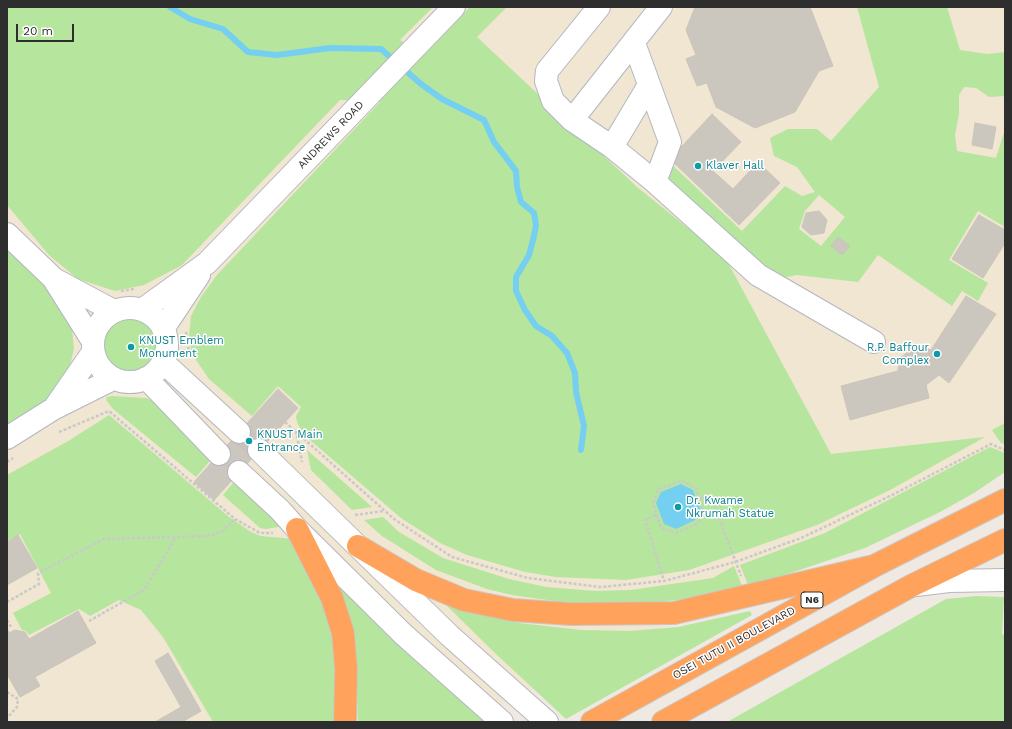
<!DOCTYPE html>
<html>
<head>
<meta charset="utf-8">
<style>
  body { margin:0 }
  #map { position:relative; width:1012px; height:729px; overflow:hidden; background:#efe9e1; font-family:"Work Sans",sans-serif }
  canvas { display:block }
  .frame { position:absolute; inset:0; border:8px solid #2e2e2e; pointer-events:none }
  .scale { position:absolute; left:16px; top:24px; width:58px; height:18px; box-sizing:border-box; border:2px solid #2e2e2e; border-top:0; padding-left:5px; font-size:12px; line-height:14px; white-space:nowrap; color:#2e2e2e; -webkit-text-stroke:3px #fff; paint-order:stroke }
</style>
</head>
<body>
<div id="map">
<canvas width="1012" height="729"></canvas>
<div class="frame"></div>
<div class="scale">20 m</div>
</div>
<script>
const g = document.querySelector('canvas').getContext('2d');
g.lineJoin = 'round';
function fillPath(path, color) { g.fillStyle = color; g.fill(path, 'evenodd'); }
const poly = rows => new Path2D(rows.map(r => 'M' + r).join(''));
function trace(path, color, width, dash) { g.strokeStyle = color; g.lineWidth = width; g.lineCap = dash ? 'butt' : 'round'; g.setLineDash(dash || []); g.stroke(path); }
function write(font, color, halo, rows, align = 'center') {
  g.font = font + ' "Work Sans",sans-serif'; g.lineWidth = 3; g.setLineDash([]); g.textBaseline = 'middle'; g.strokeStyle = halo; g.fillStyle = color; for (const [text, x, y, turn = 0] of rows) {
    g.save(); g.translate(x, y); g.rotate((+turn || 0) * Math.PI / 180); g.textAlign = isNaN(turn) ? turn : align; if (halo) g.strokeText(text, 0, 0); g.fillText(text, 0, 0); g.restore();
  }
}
const education = poly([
  [7,7,1005,7,1005,464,465,722,7,722]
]);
const green = poly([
  [7,7,433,7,400,40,425,54,470,7,507,7,477,37,637,187,726,259,831,454,985,437,890,490,817,525,689,570,626,580,556,577,525,572,467,555,440,543,401,518,303,434,297,422,296,416,301,407,278,386,252,416,209,379,192,354,189,336,191,316,201,297,217,275,380,102,340,100,182,265,144,285,115,291,78,279,49,255,7,205],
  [857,7,947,7,960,50,988,54,1005,52,1005,96,989,97,976,88,964,87,959,95,959,114,955,135,957,151,996,158,1005,129,1005,227,978,211,949,260,988,283,978,301,962,291,952,306,878,255,858,282,797,275,782,278,771,276,673,188,662,168,668,161,742,231,785,186,802,196,815,192,797,167,774,156,770,138,788,129,817,129,831,141,879,87],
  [819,195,845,217,821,246,799,229,805,211],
  [7,248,52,289,71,320,74,348,70,366,50,401,7,430],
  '101 346a28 28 0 1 1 56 0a28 28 0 1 1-56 0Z',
  [112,396,146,398,161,404,215,455,196,477,113,409,106,400,107,397],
  [109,415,229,517,251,532,261,536,293,539,335,628,337,722,213,722,163,637,141,610,119,600,90,616,79,609,29,635,26,631,22,630,13,613,51,593,20,534,7,541,7,475,70,440],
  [1005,423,1005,444,1001,443,992,430],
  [990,447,1005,453,1005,472,974,493,940,512,865,548,749,587,740,565,825,533],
  [307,450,372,507,352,510,311,470],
  [238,477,284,526,266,529,260,528,223,495],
  [383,517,399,532,443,558,509,579,546,587,596,591,631,590,713,578,734,566,742,586,697,597,640,605,576,604,512,595,487,589,436,570,382,536,364,520],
  [328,564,494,722,358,722,356,666],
  [977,596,1004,597,1002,634,1005,635,1005,722,727,722,946,599],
  [445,604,519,623,581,630,630,631,678,627,750,611,752,615,566,719,497,655]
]);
const water = poly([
  [681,484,693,490,701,511,695,520,676,529,664,524,656,503,661,492]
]);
const stream = poly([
  [170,7,190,19,223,29,248,52,277,55,330,48,381,49,421,84,442,99,484,120,494,142,516,171,517,187,521,202,534,213,536,225,534,236,529,255,516,277,516,291,525,310,536,326,552,336,567,353,575,373,576,392,584,426,581,450]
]);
const building = poly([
  [695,7,810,7,833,66,819,71,795,112,755,128,716,107,707,83,697,86,686,59,696,55,686,30,695,7],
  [712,114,741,142,713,171,733,189,758,162,780,183,739,225,670,159,712,114],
  [975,123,996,127,992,149,972,145,975,123],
  [819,211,827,220,824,233,811,235,802,227,806,213,819,211],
  [979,215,1005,230,1005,243,983,278,952,259,979,215],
  [838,237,850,246,842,255,831,246,838,237],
  [966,296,996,314,949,383,939,375,926,385,929,398,850,420,841,386,898,371,899,359,915,346,931,350,966,296],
  [278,389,298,408,214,500,194,482,278,389],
  [18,535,37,568,7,585,7,542,18,535],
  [78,611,96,643,35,677,40,686,20,697,7,674,7,628,9,633,15,630,25,632,29,639,78,611],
  [168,653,201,711,182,722,155,722,181,707,155,661,168,653]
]);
const minorTunnel = poly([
  [239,432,259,450]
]);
const path = poly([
  [121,291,134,289],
  [186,332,190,358],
  [285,422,394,519,452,557,528,578,600,587,664,581,735,562,801,538,892,495,991,444,1005,450],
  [296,431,302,462],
  [59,432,109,411,235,519,260,533,273,533],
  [7,462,13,458],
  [682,481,696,488,704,514,697,524,675,533,661,528,653,503,659,489,682,481],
  [700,498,711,496,741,576],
  [355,515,384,511],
  [656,515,645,520,664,581],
  [7,602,39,584,38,573,104,539,208,536,223,531,235,519],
  [7,620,11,627],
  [89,621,144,590,176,537],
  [7,692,18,699,17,707,7,718]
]);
const minor = poly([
  [599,7,547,71,546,81,553,101,572,120,612,147,655,182,758,275,874,342],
  [634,43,670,142,655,182],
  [572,120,661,7],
  [612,147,649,85],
  [7,234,53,278,92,340],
  [54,279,114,311],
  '93 345a37 37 0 1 1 74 0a37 37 0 1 1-74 0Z',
  [142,310,207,263,454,7],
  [163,329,199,275],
  [163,362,239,432],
  [146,378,219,454],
  [55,407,93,352],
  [7,438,53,409,113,379],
  [259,450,450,636,547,722],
  [239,472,280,510,297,529,403,634,502,722],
  [916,585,949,581,1005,580]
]);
const highway = poly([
  [297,529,332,598,343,633,346,669,345,722],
  [358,546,416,580,464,600,513,610,571,614,674,613,874,566],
  [592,722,874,566,1005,500],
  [663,722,911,586,1005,540]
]);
const markers = [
  [698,166,4,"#0f9aa8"],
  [131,347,4,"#0f9aa8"],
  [937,354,4,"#0f9aa8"],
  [249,441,4,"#0f9aa8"],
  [678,507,4,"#0f9aa8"]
];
const shields = [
  [812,600,22]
];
const shieldNames = [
  ["N6",812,600]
];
const streetNames = [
  ["ANDREWS ROAD",331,135,-46],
  ["OSEI TUTU II BOULEVARD",734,643,-29]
];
const cultureNames = [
  ["Klaver Hall",706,166],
  ["KNUST Emblem",139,341],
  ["Monument",139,354],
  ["R.P. Baffour",929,348,"right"],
  ["Complex",929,361,"right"],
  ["KNUST Main",257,435],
  ["Entrance",257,448],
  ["Dr. Kwame",686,501],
  ["Nkrumah Statue",686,514]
];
fillPath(education, '#f0e6d1');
fillPath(green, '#b6e59e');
fillPath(water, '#75cff0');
trace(stream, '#75cff0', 6);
fillPath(building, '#cbc7bf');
trace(building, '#cbc5ba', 1);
trace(minorTunnel, '#c8c4bd', 22, [22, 11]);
trace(minor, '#b4b7c1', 24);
trace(highway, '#c9c9c9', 24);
trace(path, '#c9c9c9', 2.5, [3, 2]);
trace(minor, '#fff', 22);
trace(highway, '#ffa35c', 22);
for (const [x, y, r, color] of markers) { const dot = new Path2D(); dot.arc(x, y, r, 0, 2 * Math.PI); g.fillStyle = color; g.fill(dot); trace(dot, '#fff', 1.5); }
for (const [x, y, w] of shields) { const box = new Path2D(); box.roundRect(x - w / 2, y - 8, w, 16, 3); g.fillStyle = '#fff'; g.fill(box); trace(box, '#2e2e2e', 1); }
write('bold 10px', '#2e2e2e', null, shieldNames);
write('11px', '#2e2e2e', '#fff', streetNames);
write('11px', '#0d838f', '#fff', cultureNames, 'left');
</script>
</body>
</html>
